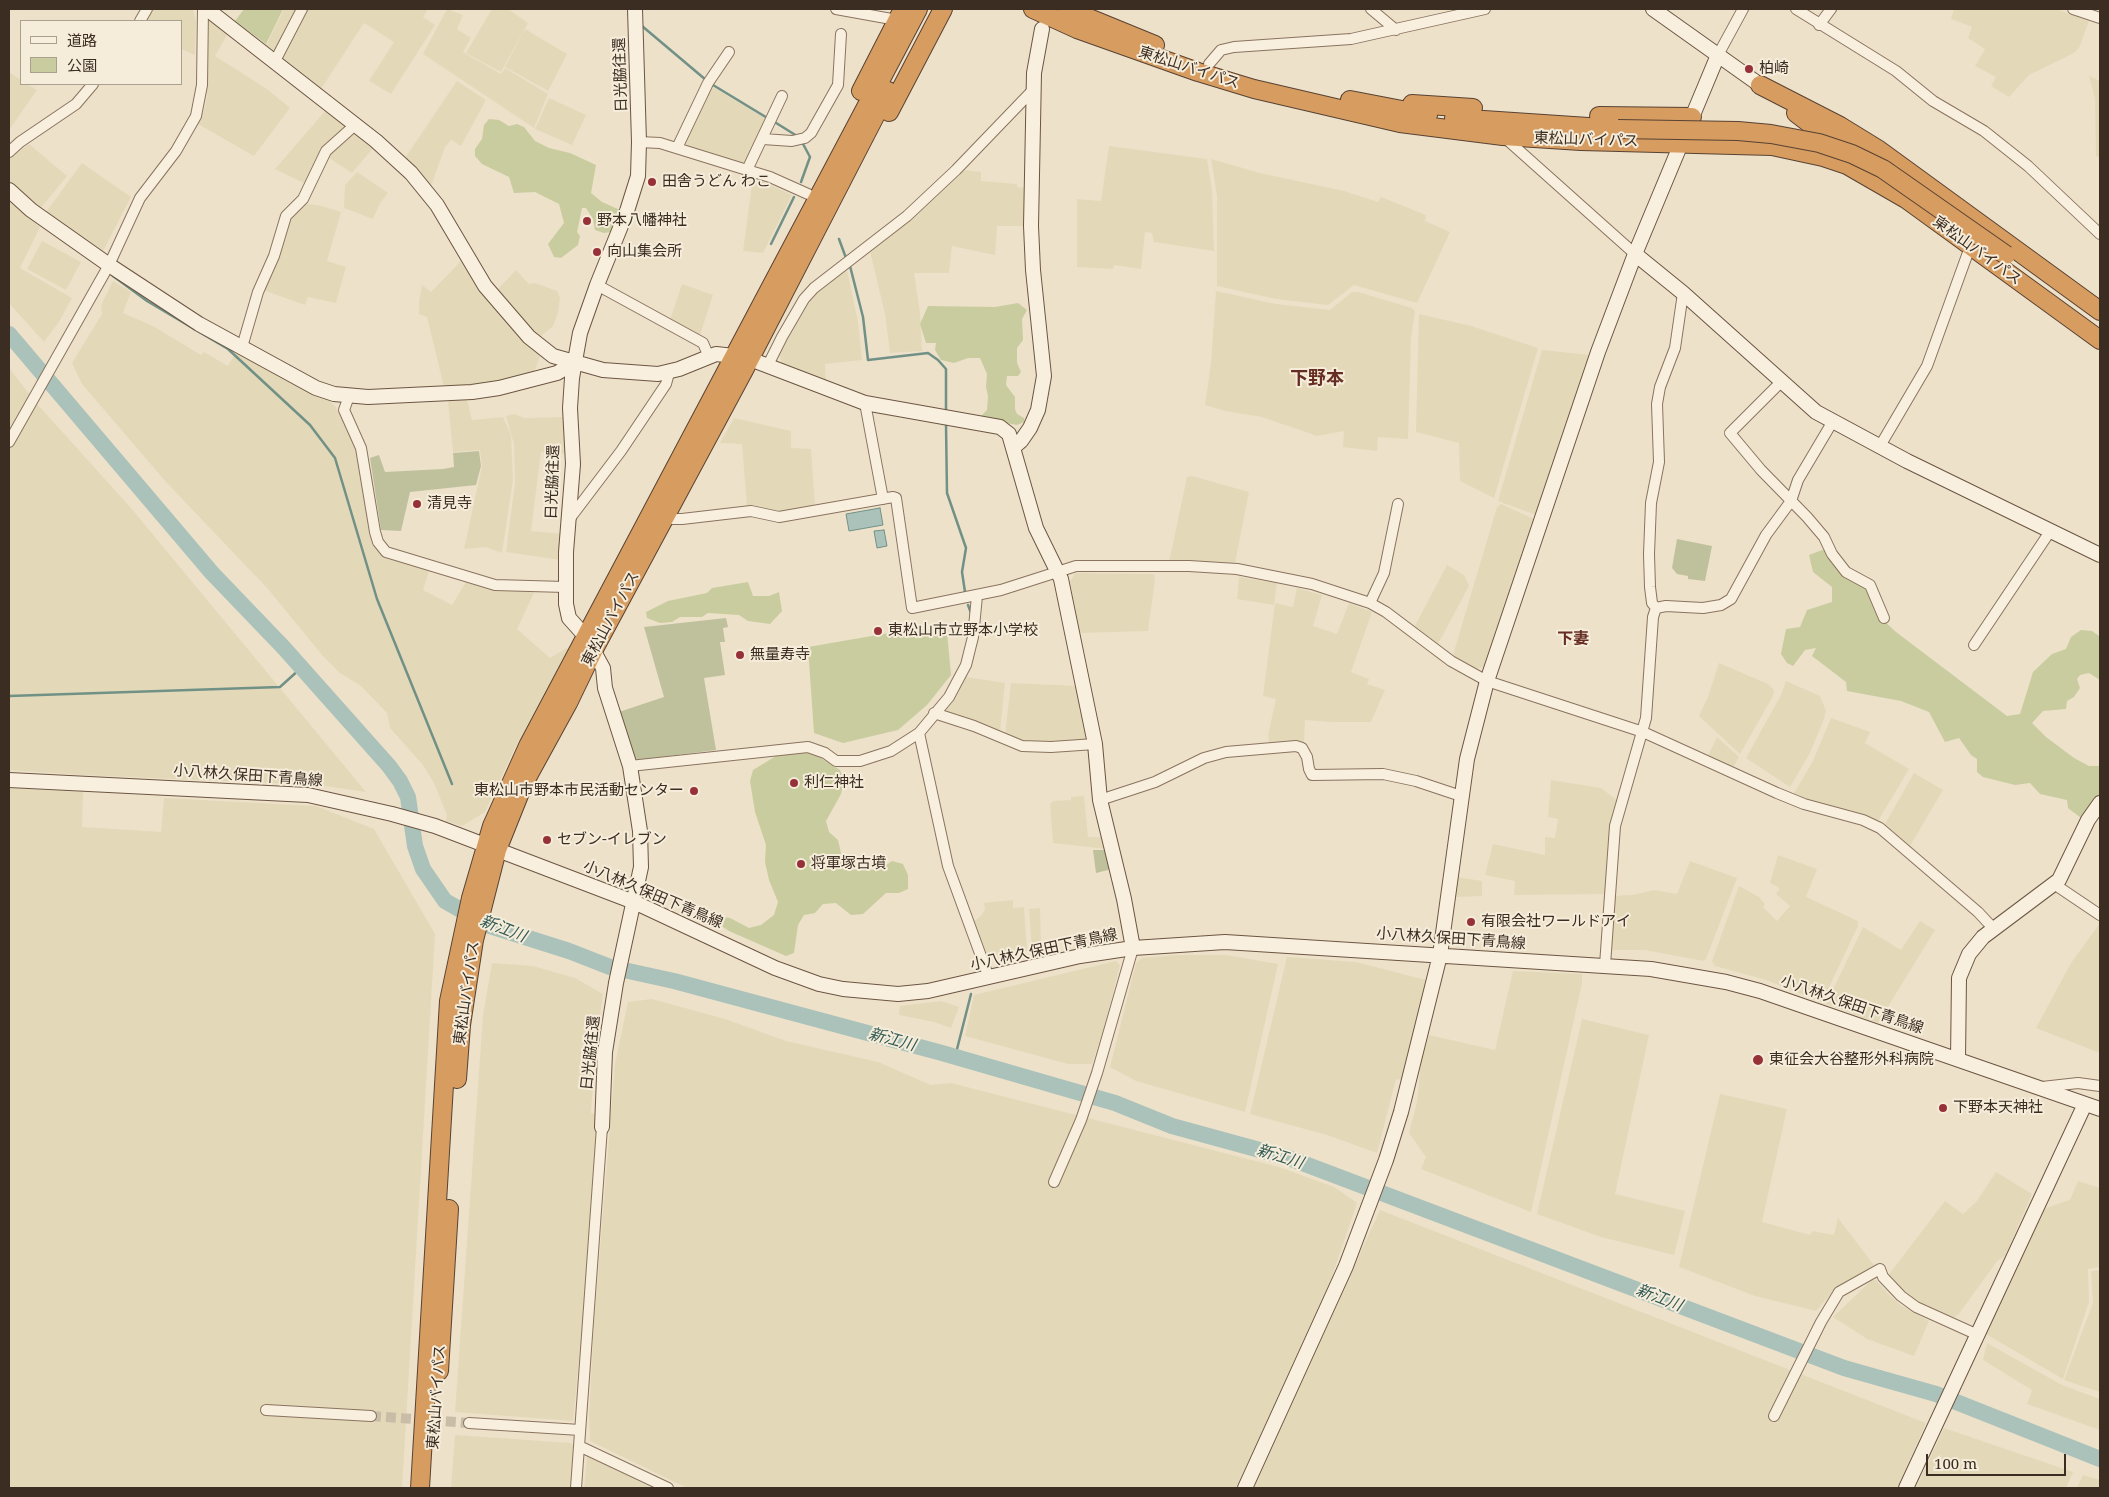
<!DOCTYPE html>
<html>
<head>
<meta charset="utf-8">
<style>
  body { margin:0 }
  #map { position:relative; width:2109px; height:1497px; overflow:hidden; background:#ede1ca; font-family:"Noto Serif","Noto Sans JP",serif }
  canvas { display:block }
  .frame { position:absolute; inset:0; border:10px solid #3b2d22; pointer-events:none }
  .legend { position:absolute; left:20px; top:20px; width:162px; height:65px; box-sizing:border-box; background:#f5ecda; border:1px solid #aba090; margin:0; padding:6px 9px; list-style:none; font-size:15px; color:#3b2d22 }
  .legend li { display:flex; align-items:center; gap:10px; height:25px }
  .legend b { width:25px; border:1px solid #aba090 }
  .scale { position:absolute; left:1926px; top:1454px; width:140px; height:22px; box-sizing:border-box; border:2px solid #3b2d22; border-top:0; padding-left:6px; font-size:15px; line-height:18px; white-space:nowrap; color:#3b2d22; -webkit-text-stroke:4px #f5ecda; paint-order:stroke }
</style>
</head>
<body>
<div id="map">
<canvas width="2109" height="1497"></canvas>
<div class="frame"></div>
<ul class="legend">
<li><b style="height:6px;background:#f8efde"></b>道路</li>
<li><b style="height:14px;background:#c9cc9e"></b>公園</li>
</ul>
<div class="scale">100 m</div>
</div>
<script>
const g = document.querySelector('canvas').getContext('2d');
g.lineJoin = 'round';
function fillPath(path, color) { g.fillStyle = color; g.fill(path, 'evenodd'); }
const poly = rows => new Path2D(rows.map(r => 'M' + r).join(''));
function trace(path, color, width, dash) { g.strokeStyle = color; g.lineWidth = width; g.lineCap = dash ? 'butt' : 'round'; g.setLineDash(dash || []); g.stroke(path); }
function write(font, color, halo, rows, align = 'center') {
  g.font = font + ' "Noto Serif","Noto Sans JP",serif'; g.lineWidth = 4; g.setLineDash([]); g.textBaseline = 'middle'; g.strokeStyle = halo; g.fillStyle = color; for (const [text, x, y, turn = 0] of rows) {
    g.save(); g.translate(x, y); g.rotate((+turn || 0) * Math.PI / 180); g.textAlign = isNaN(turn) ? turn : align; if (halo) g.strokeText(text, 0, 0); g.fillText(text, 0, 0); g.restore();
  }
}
const farmland = poly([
  [151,9,193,10,196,21,195,55,181,49,181,21,145,21],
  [284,9,299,9,275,53,266,46],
  [306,9,428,9,423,17,435,25,391,94,369,81,394,42,364,23,321,89,282,58],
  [447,9,463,15,457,29,471,38,463,52,501,74,505,68,548,94,534,128,423,54],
  [492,9,508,9,528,23,501,72,466,53],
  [1954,9,2056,9,2089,21,2079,48,2074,53,2029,75,2009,97,1991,86,1996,77,1975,66,1985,49,1968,38,1972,27,1951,19],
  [210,20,228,33,215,56,267,89,290,108,254,156,198,124,204,111,207,96,208,24],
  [525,29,567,54,548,91,505,67],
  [9,72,21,80,21,84,27,84,37,90,9,130],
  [2089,76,2100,81,2100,158,2096,156,2095,99],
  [457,81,486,100,461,146,451,140,445,147,431,186,405,158],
  [711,86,768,120,747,165,680,144],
  [549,98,586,115,572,145,535,129],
  [326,110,348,128,308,185,275,169],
  [352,132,373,148,352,173,326,156],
  [29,144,67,176,41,208,21,193,9,180,9,159],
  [1109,146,1207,159,1212,189,1214,251,1154,242,1152,233,1145,232,1141,269,1114,265,1113,269,1077,267,1077,199,1101,201],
  [1211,159,1260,173,1344,191,1378,202,1381,197,1426,215,1425,221,1450,232,1417,303,1354,285,1328,305,1276,299,1217,286,1217,196],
  [82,163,131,197,103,251,46,212],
  [962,170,981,172,981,181,1017,184,1017,187,1027,188,1026,226,997,226,995,255,952,246,949,273,914,273,920,313,922,351,890,353,885,314,870,251,909,221],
  [357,172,388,193,380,203,373,219,344,208,345,185],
  [753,177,792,195,763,253,743,251],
  [9,201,40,227,20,268,72,298,59,322,44,342,9,303],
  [305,204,318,205,341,212,327,261,346,267,336,303,308,297,305,305,263,290,289,219],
  [42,241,81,262,66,290,27,269],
  [461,261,480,292,514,331,540,356,534,373,497,382,444,387,427,317,419,314,419,302,422,285,431,292],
  [516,270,529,284,535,283,557,291,560,298,558,313,553,326,539,338,497,290],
  [847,270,858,322,862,360,825,364,826,382,782,364,779,354,809,303,820,290],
  [113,281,131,292,123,313,153,326,201,355,204,352,228,366,237,351,324,397,335,406,359,449,374,542,379,551,388,559,430,568,423,590,452,605,466,582,492,587,533,590,534,593,517,629,550,658,570,646,515,748,485,812,462,826,446,821,447,815,434,783,423,765,390,728,387,713,361,686,340,673,322,655,268,589,166,482,82,384,72,363,102,314,101,305],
  [682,284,713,295,699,338,670,320],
  [1216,291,1276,304,1330,310,1352,292,1358,292,1412,308,1415,311,1411,338,1408,439,1378,437,1377,451,1343,447,1344,431,1317,436,1262,417,1225,411,1205,405,1211,363],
  [1419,314,1471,326,1538,348,1494,498,1460,481,1459,443,1416,432],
  [1542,350,1591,355,1536,515,1498,501],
  [9,368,38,405,131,508,366,792,318,785,81,775,9,770],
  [467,399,472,420,503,417,511,435,513,480,502,553,486,547,464,549,482,466,480,450,453,452,448,401],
  [514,414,525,418,564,417,567,454,541,452,531,531,563,534,560,560,506,552,515,483,514,444,506,416],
  [734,418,791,431,791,448,811,449,815,506,775,512,757,507,747,508,742,444,720,443],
  [1192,476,1249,492,1235,563,1169,562,1187,477],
  [1501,504,1534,519,1484,667,1477,669,1453,655,1497,507],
  [1447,565,1464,575,1469,586,1438,644,1415,626],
  [1075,573,1154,574,1155,580,1148,631,1080,633,1070,582],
  [1239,577,1277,583,1274,605,1237,599],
  [1297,588,1322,595,1313,626,1337,634,1349,603,1372,612,1351,672,1369,679,1367,684,1385,690,1371,722,1333,722,1305,720,1304,742,1269,743,1268,735,1276,699,1263,696,1275,603,1293,607],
  [1719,663,1768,684,1774,690,1773,696,1740,754,1699,716,1708,697],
  [966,677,1005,683,1000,732,944,713,957,696],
  [1786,681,1820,696,1826,711,1824,719,1810,753,1790,787,1746,758,1781,695],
  [1011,683,1079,686,1089,737,1087,740,1042,743,1021,741,1005,735],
  [1831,718,1870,732,1865,743,1909,769,1878,821,1794,796,1794,793,1812,763],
  [1717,737,1739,757,1733,768,1708,756],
  [1914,773,1943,790,1910,846,1885,824],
  [1551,780,1601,788,1618,801,1604,894,1514,895,1515,881,1485,875,1493,844,1545,855,1545,837,1555,838,1558,819,1548,817],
  [9,788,83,792,82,827,161,832,164,798,316,806,374,829,435,934,402,1488,9,1488],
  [1084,796,1088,837,1104,837,1107,849,1053,843,1050,804,1054,801,1071,800,1071,797],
  [1778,855,1817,869,1806,897,1858,921,1858,926,1822,1002,1766,980,1715,966,1712,961,1739,886,1759,897,1765,904,1763,907,1777,921,1790,906,1776,894,1779,890,1778,887,1770,883],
  [1690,861,1737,878,1706,959,1703,961,1645,950,1612,950,1612,896,1633,895,1654,890,1677,894],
  [1456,877,1482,881,1482,896,1455,897],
  [1013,900,1013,908,1024,907,1027,951,988,958,974,921,981,916,985,909,984,903],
  [1040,908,1041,948,1032,950,1029,909],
  [1920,921,1935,930,1878,1023,1826,1004,1863,927,1901,950],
  [2100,923,2100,1053,2036,1028,2071,963],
  [1177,955,1226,955,1278,964,1245,1112,1136,1081,1110,1067,1136,963,1142,958],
  [1287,957,1356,962,1426,980,1402,1080,1396,1079,1377,1153,1327,1135,1250,1114],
  [1116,961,1120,965,1104,1028,1092,1064,1068,1064,965,1036,974,995],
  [492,963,533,966,575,978,603,994,595,1052,591,1113,598,1115,589,1260,573,1421,455,1412,483,1015],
  [1513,971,1582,974,1582,984,1531,1212,1421,1169,1426,1157,1409,1133,1417,1102,1421,1062,1429,1035,1495,1050],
  [652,999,725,1019,786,1041,878,1062,931,1085,951,1083,1279,1167,1334,1187,1357,1203,1327,1291,1237,1488,687,1488,590,1441,589,1416,594,1323,615,1064,628,1002],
  [941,1001,959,1007,951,1028,934,1022,899,1015,900,1006],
  [1582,1019,1649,1035,1615,1194,1685,1211,1674,1255,1601,1237,1537,1214],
  [1720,1094,1787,1109,1762,1222,1810,1235,1812,1231,1834,1235,1838,1218,1874,1265,1833,1291,1816,1311,1755,1296,1679,1267],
  [1996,1172,2032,1194,2005,1256,1998,1260,1958,1315,1950,1319,1914,1303,1889,1278,1890,1273,1945,1201,1963,1214,1977,1201],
  [2078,1181,2100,1188,2100,1267,2088,1269,2089,1302,2063,1379,1986,1334,2032,1233,2046,1208,2070,1200],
  [1380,1210,1926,1423,1897,1488,1253,1488],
  [2100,1270,2100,1392,2064,1380,2093,1303,2091,1271],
  [1872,1280,1876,1280,1890,1296,1902,1306,1929,1321,1914,1356,1867,1339,1833,1317],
  [1987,1343,2062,1385,2100,1399,2100,1430,2027,1404,2032,1390,1983,1360],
  [1944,1428,2073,1472,2066,1488,1916,1488],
  [455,1435,571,1443,576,1450,572,1488,451,1488],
  [587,1456,652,1488,584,1488],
  [2083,1475,2100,1480,2100,1488,2077,1488]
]);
const green = poly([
  [244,9,283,9,266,44,235,21],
  [489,119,499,120,509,126,517,124,524,127,535,141,549,148,570,153,596,165,591,193,602,202,620,210,611,232,604,233,595,230,593,219,586,208,582,208,577,232,580,236,578,245,561,258,554,257,548,244,564,223,559,204,535,192,514,193,509,177,482,164,475,156,475,149,482,139,484,125],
  [1018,303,1027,310,1022,319,1023,340,1017,348,1017,363,1021,372,1018,376,1007,376,1006,385,1015,397,1015,409,1017,414,1024,418,1024,422,1017,425,979,418,987,410,988,396,986,387,987,374,980,358,968,358,954,363,941,360,935,350,936,343,926,343,920,324,928,306,995,307],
  [1825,549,1867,590,1884,621,1896,632,2007,716,2020,714,2033,672,2052,654,2066,649,2071,637,2081,630,2092,631,2099,636,2100,680,2089,673,2080,675,2077,679,2080,688,2074,697,2067,701,2066,709,2043,711,2032,723,2046,737,2074,758,2089,766,2100,766,2100,793,2081,818,2068,808,2067,800,2040,794,2030,783,2015,785,1983,777,1977,772,1977,759,1971,755,1959,738,1945,742,1929,712,1901,701,1847,691,1846,682,1812,656,1816,648,1805,650,1793,666,1787,663,1781,654,1786,629,1800,627,1807,610,1832,602,1832,587,1813,572,1809,555],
  [748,582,753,596,769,596,779,592,782,611,770,624,748,621,739,615,708,613,702,617,680,617,672,622,660,623,647,618,646,612,668,601,707,593,712,588],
  [918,628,947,632,951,675,927,705,898,730,843,743,814,733,808,647],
  [808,750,840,770,844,780,841,794,826,821,829,832,838,840,843,862,850,869,879,870,892,861,903,864,908,875,908,889,899,893,886,893,863,914,851,915,836,903,823,904,815,913,804,915,798,925,794,953,786,956,729,931,723,927,719,920,723,917,730,918,749,928,761,925,774,915,778,902,769,880,765,862,766,845,755,812,750,781,753,770,781,753]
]);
const cemetery = poly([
  [479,451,481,466,476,485,410,492,401,531,381,530,370,458,379,455,385,472,443,469,454,467,453,453],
  [1677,539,1712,546,1705,581,1688,579,1688,576,1677,574,1672,568],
  [726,618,728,627,723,628,725,642,720,642,725,675,704,678,716,750,638,760,633,756,619,712,664,697,644,627],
  [1093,850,1108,850,1112,869,1096,873]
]);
const water = poly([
  [880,508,883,525,849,531,846,514,880,508],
  [884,530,887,546,877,548,874,531,884,530]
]);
const stream = poly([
  [642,26,706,80],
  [713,85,769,119],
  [773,121,797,136],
  [801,182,810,157,802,142],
  [839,239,846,258],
  [771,244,794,197],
  [850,266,863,317,868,360,928,353,938,360,946,369,946,412],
  [113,276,147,301,228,349,310,425,335,458,377,599,452,784],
  [946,425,947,493,966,548,962,572,965,592],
  [968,605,971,613],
  [9,696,280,687,301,668],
  [955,1057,971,994]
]);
const river = poly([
  [9,334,212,573,284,648,389,766,400,781,408,797,415,846,423,869,445,901,487,925,569,951,610,967,674,981,942,1053,1115,1103,1172,1126,1289,1158,1844,1368,1936,1394,2100,1459]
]);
const streetTunnel = poly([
  [371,1416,469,1423]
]);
const street = poly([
  [836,9,897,20],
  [1371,9,1396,30],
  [1796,9,1896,71,1933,101,1984,131,2028,166,2100,234],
  [2073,9,2100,18],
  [140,21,147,9],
  [1819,25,1831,9],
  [1718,55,1743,9],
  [275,61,302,9],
  [1209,64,1221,50,1234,47,1351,39,1485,9],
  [1504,137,1635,254],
  [763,139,792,141,805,138,811,133,838,85,841,34],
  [639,142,660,143,747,170,782,96],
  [677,148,708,83,729,52],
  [9,152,20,142,76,104,93,84],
  [747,170,770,177,808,194],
  [597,285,703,343,709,357],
  [242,347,258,292,274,256,286,216,303,199,326,151,355,125],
  [768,365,782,337,804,299,814,288,907,216,956,170,1033,90],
  [1782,381,1730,433,1761,470,1807,517,1824,537,1832,554,1846,572,1870,585,1884,618],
  [349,396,344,410,361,448,375,532,378,542,386,552,495,585,565,587],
  [865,403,883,499],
  [9,442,109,265,140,198,176,151,196,116,202,85,203,9],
  [1880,446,1927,366,1970,247],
  [664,519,682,519,751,511,779,517,893,497,896,498,912,608,1001,590,1076,566,1189,566,1237,569,1312,584,1370,603,1386,612,1451,661,1487,681,1643,732,1777,793,1804,804,1863,820,1880,828,1978,912,1993,928],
  [568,521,621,451,666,384,669,373],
  [1370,603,1384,573,1398,504],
  [1656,608,1652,603,1650,587,1649,554,1651,503,1659,462,1657,404,1660,387,1675,348,1683,293],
  [1974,645,2051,530],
  [934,713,974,726,1022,746,1051,747,1095,744],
  [919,733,948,866,989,978],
  [630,766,808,747,825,753,836,761,860,761,891,751,919,733,949,697,958,680,966,665,973,637,977,596],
  [1100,800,1155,782,1204,758,1226,752,1296,746,1302,748,1307,757,1309,769,1312,775,1383,774,1416,781,1461,796],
  [2054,884,2100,915],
  [1605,965,1615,826,1646,718,1653,617,1656,608,1666,606,1703,608,1721,605,1731,599,1766,535,1791,501,1798,480,1833,421],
  [2042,1087,2078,1083,2100,1086],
  [1054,1182,1081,1120,1097,1073,1133,948],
  [266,1410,371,1416],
  [1774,1416,1821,1322,1839,1292,1880,1269,1883,1277,1901,1296,1916,1307,1978,1335],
  [469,1423,580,1430],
  [579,1446,668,1488],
  [576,1488,602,1127]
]);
const secondary = poly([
  [207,9,376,141,411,173,437,205,485,286,529,337,553,356,603,370,658,374,679,369,716,354,734,356],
  [1653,9,1760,85],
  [9,190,31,210,109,265,199,324,316,388,334,394,368,397,472,392,499,388,557,373,574,363],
  [1635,254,1683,293,1816,412,1907,461,2100,555],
  [750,359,865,403,1000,427,1009,434,1036,528,1061,579,1095,744,1100,800,1124,899,1133,948],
  [1014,447,1021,441,1030,428,1038,410,1044,376,1033,270,1031,226,1034,73,1042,29],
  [9,780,308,795,392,814,435,826,634,902,775,968,819,984,843,989,898,994,928,991,1080,956,1133,948,1225,942,1651,969,1726,982,1760,991,2100,1109],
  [1958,1059,1959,978,1969,954,1983,937,2059,880,2088,820,2100,803],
  [602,1127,605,1052,616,983,641,867,640,831,630,766,605,688,603,668,586,637,569,618,566,604,566,552,573,464,570,408,572,378,580,333,597,285,627,211,638,176,639,142,635,9],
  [1245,1488,1346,1266,1386,1160,1401,1112,1440,955,1467,759,1487,681,1598,352,1635,254,1718,55],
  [1906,1488,2085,1104]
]);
const highway = poly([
  [1033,9,1077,29,1198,72,1254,89,1400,123,1503,136,1581,141,1772,146,1823,157,1847,165,1906,199,2100,340],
  [1067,9,1155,45],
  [1760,85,1840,126,1879,150,2100,311],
  [861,91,903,9],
  [1350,100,1428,115],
  [1412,104,1473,108],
  [889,112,943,9],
  [1796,113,1847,152],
  [1599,116,1692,117],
  [1454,118,1618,129],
  [457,1079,461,1025,474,940,497,850,523,785,568,703,594,649,744,370,888,91],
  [439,1371,449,1209],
  [420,1488,449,1001,471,898,492,826,528,746,918,9]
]);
const highwayBridge = poly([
  [1618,129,1738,131,1771,134,1819,143,1852,154,1883,169,2006,255]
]);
const markers = [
  [1749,69,5,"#973138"],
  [652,182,5,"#973138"],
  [587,221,5,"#973138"],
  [597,252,5,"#973138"],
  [417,504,5,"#973138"],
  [878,631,5,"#973138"],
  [740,655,5,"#973138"],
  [794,783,5,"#973138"],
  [694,791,5,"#973138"],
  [547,840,5,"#973138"],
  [801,864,5,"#973138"],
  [1471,922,5,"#973138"],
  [1758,1060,6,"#973138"],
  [1943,1108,5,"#973138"]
];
const streetNames = [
  ["東松山バイパス",1189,68,18],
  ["日光脇往還",621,75,-92],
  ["東松山バイパス",1586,140,2],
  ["東松山バイパス",1977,251,36],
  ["日光脇往還",553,482,-88],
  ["東松山バイパス",611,619,-62],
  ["小八林久保田下青鳥線",248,776,4],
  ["小八林久保田下青鳥線",653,895,23],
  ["小八林久保田下青鳥線",1451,939,4],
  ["小八林久保田下青鳥線",1044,950,-12],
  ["東松山バイパス",467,993,-82],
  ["小八林久保田下青鳥線",1852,1005,19],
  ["日光脇往還",591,1053,-84],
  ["東松山バイパス",437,1397,-86]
];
const poiNames = [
  ["柏崎",1759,69],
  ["田舎うどん わこ",662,182],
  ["野本八幡神社",597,221],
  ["向山集会所",607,252],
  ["清見寺",427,504],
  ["東松山市立野本小学校",888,631],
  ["無量寿寺",750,655],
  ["利仁神社",804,783],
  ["東松山市野本市民活動センター",684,791,"right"],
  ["セブン-イレブン",557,840],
  ["将軍塚古墳",811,864],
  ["有限会社ワールドアイ",1481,922],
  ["東征会大谷整形外科病院",1769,1060],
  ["下野本天神社",1953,1108]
];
const neighbourhoodNames = [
  ["下妻",1573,639]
];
const waterNames = [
  ["新江川",503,929,21],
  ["新江川",892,1040,15],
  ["新江川",1280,1157,17],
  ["新江川",1659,1298,21]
];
const quarterNames = [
  ["下野本",1317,379]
];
fillPath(farmland, '#e3d9b8');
fillPath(green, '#c9cc9e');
fillPath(cemetery, '#bfc19d');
fillPath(water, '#abc2ba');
trace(water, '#719187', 1);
trace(stream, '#719187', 2.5);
trace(river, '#abc2ba', 16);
trace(streetTunnel, '#c9bda8', 10, [10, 5]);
trace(street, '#8a735f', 12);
trace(secondary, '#6c5542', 16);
trace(highway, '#584233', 20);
trace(street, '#f8efde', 10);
trace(secondary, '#f8efde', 14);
trace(highway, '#d79c60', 18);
trace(highwayBridge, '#584233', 20, []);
trace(highwayBridge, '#d79c60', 18);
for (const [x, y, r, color] of markers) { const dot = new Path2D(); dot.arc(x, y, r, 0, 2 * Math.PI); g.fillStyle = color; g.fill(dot); trace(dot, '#f5ecda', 2); }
write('15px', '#3b2d22', '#f5ecda', streetNames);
write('15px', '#3b2d22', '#f5ecda', poiNames, 'left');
write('bold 16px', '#662d23', '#f5ecda', neighbourhoodNames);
write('italic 16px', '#325a55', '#f5ecda', waterNames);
write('bold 18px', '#662d23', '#f5ecda', quarterNames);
</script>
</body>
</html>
